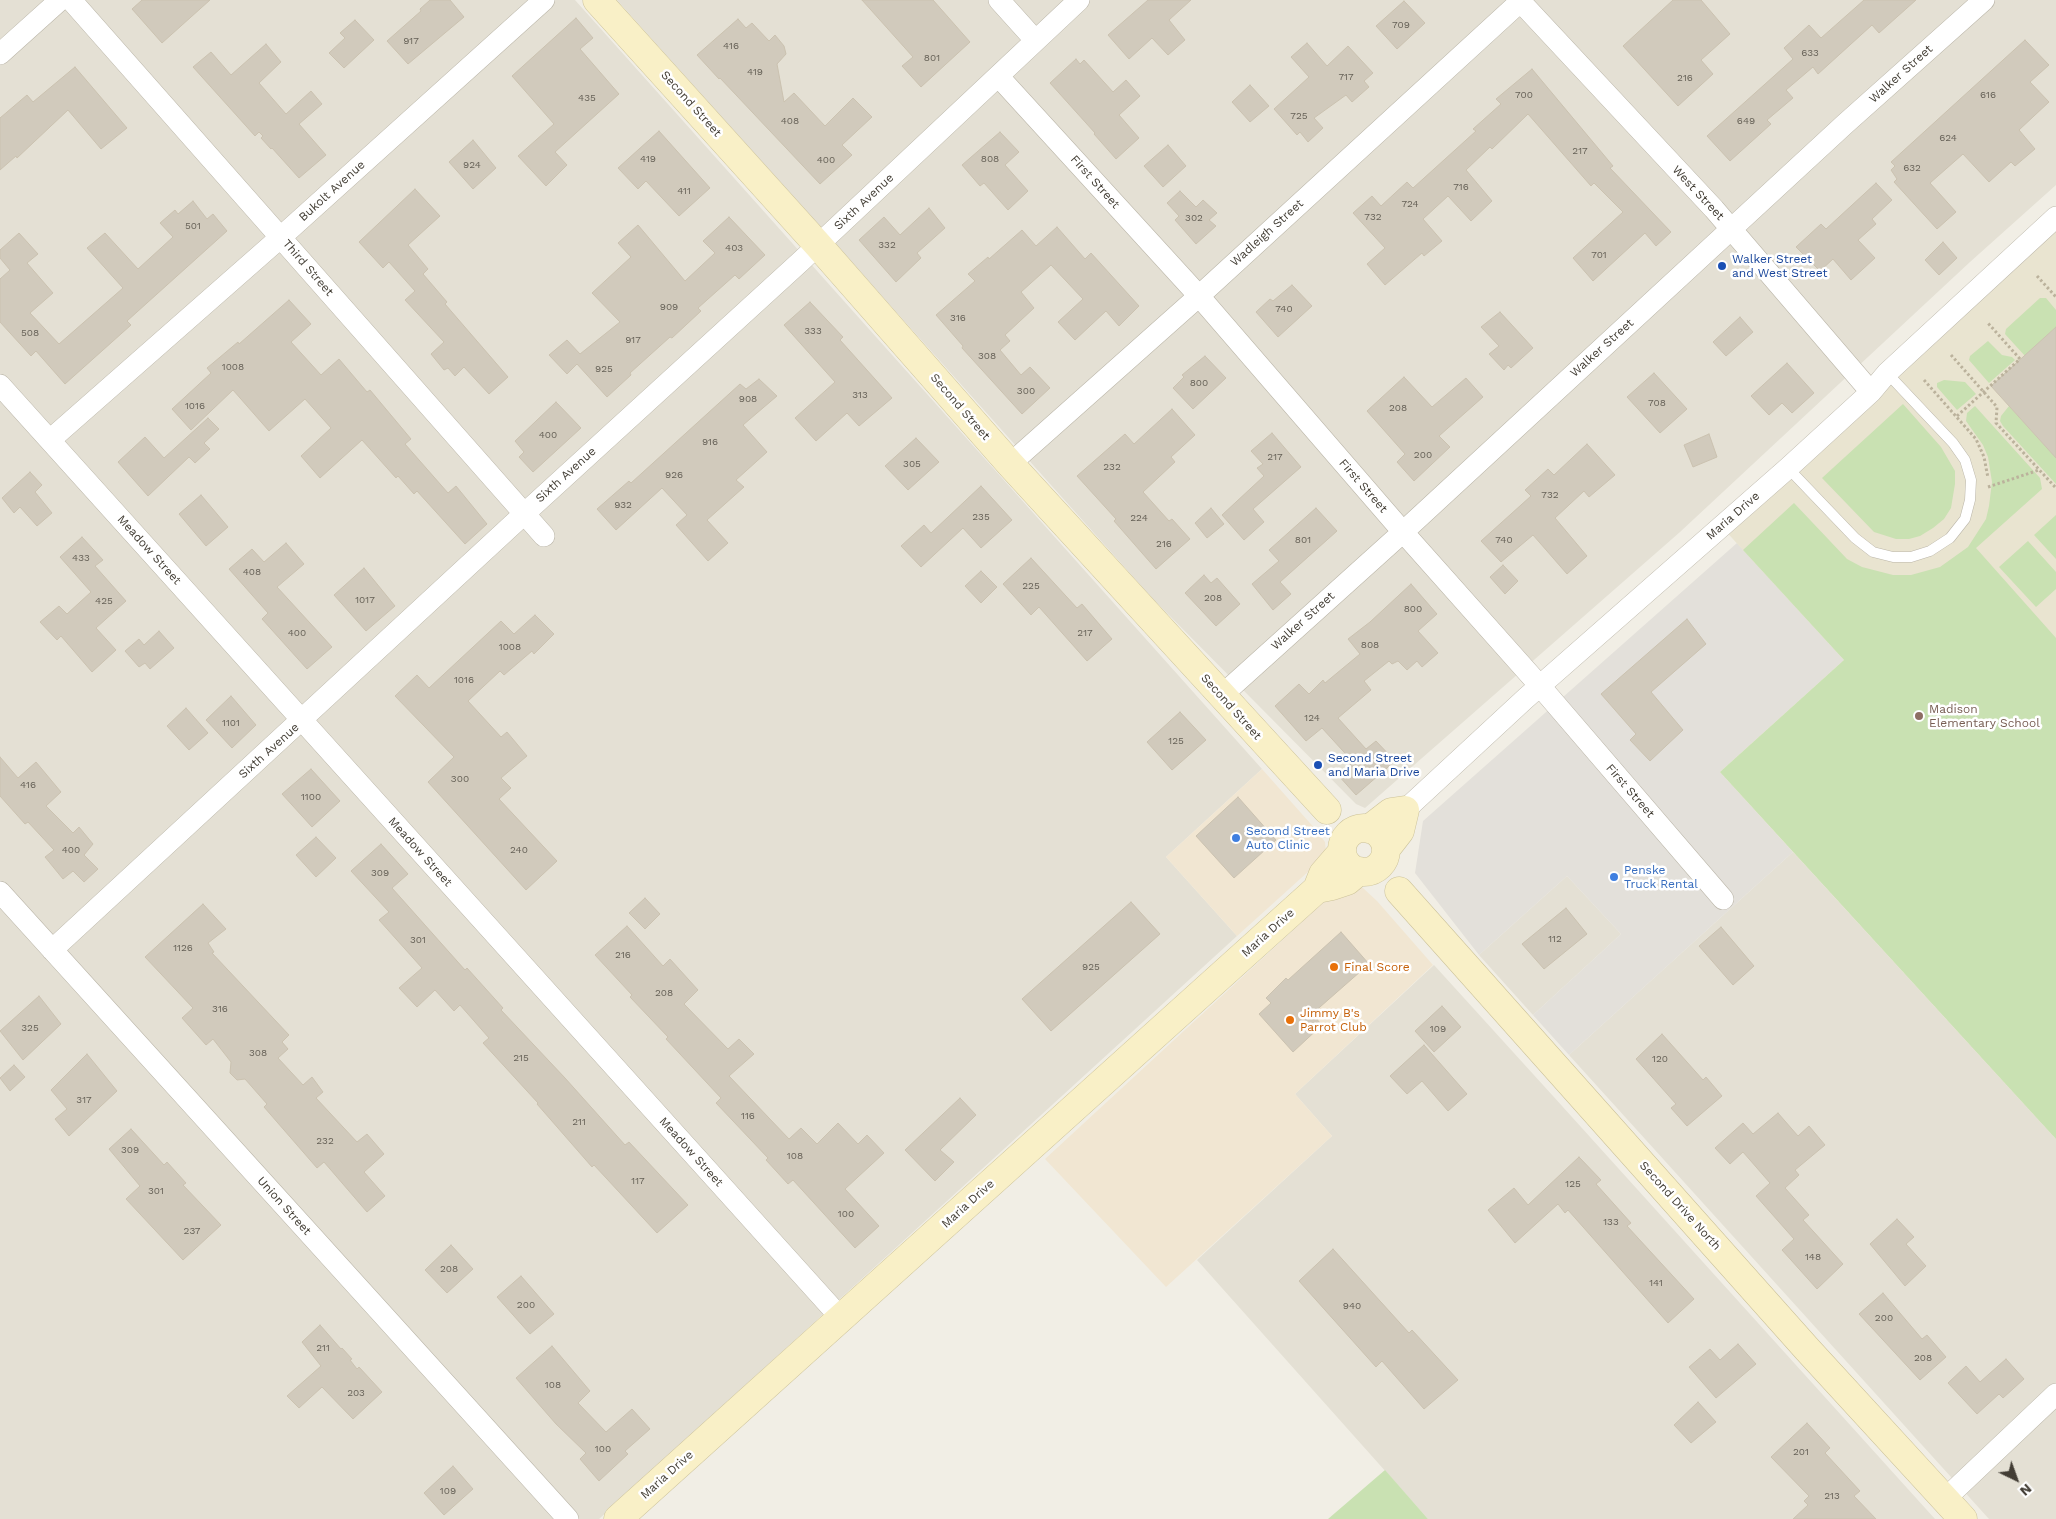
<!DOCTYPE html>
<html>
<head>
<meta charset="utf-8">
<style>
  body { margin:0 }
  #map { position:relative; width:2056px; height:1519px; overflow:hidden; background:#f1eee5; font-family:"Work Sans",sans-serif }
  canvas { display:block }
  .north { position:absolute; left:1991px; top:1454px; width:50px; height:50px; -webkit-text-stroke:4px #fff; paint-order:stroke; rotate:138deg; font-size:14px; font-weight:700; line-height:20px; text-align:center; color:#433e35 }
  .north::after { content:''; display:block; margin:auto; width:18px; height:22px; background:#433e35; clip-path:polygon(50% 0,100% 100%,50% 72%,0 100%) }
</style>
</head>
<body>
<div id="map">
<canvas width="2056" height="1519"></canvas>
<div class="north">N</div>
</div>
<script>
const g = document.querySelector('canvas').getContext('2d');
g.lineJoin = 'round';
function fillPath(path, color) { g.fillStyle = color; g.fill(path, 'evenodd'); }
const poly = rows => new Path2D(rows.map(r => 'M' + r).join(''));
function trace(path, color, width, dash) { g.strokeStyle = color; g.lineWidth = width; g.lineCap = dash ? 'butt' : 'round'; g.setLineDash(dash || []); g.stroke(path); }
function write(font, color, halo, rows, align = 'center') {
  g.font = font + ' "Work Sans",sans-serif'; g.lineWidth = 5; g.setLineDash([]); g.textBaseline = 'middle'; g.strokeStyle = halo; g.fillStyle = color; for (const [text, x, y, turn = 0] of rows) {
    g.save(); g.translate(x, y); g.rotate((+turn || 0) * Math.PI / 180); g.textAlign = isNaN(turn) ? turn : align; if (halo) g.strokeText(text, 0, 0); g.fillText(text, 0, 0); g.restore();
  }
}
const residential = poly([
  [0,0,575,0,1262,769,1166,857,1237,936,599,1519,0,1519],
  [617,0,2056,0,2056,185,1970,262,1680,532,1365,808,1356,804,1153,599],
  [1793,852,2056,1139,2056,1519,1989,1519,1569,1055],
  [1567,876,1621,934,1533,1015,1479,955],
  [1434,965,1553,1096,1935,1519,1428,1519,1197,1260,1332,1136,1295,1094]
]);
const commercial = poly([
  [1262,769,1317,831,1325,842,1326,853,1320,861,1237,936,1166,857],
  [1350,884,1363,888,1377,901,1433,965,1295,1094,1332,1136,1166,1287,1045,1159,1340,887]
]);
const industrial = poly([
  [1737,543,1844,660,1720,772,1793,852,1569,1055,1533,1015,1621,934,1567,876,1479,955,1415,873,1423,821]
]);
const education = poly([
  [2056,217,2056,1139,1720,772,1844,660,1721,526]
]);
const green = poly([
  [2040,298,2046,298,2056,310,2056,327,2025,356,2005,334,2006,329],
  [1988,341,2002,355,2012,357,2015,360,1989,383,1969,360,1970,356],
  [1944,380,1965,382,1976,394,1957,410,1937,387,1937,383],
  [1903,404,1941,447,1955,471,1955,484,1951,508,1944,519,1933,528,1920,536,1909,539,1896,539,1874,532,1822,478],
  [1975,406,2040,478,2042,489,1976,548,2056,638,2056,1139,1720,772,1844,660,1743,550,1794,503,1847,559,1862,567,1893,575,1911,575,1940,567,1968,547,1986,519,1989,506,1992,482,1988,457,1983,445,1966,421,1967,413],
  [2009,406,2056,458,2056,484,2003,426,2000,421,2001,416],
  [2056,515,2056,559,2034,535],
  [2028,541,2056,572,2056,589,2036,607,1999,567],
  [1385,1470,1428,1519,1328,1519]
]);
const building = poly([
  [142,0,210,0,162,43,132,9,142,0],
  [430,0,450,0,464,17,408,64,387,41,421,11,420,9,430,0],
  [862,0,933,0,970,42,921,87,902,66,913,57,862,0],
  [1148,0,1191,0,1169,20,1185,40,1168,55,1152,38,1129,59,1108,35,1148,0],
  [1673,0,1701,0,1730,34,1701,60,1713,74,1678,106,1623,46,1673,0],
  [1864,0,1916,0,1879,33,1872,25,1818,74,1813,67,1786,90,1793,98,1767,120,1771,124,1730,161,1707,136,1793,59,1784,48,1809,25,1821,38,1864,0],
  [1404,1,1425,23,1397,49,1376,26,1404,1],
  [576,18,593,38,580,49,619,94,555,152,567,165,546,186,518,156,554,124,512,76,576,18],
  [738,19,746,28,752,23,769,41,775,35,784,46,786,54,777,64,784,102,794,93,825,126,853,98,872,117,842,145,852,155,820,184,720,78,719,79,697,55,738,19],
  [355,20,374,40,344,68,329,53,345,38,340,33,355,20],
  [2025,40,2049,65,2030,82,2049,102,2019,130,2035,149,2015,166,2011,162,1989,182,1963,154,1930,183,1956,212,1937,229,1894,182,1897,179,1891,170,1895,166,1891,162,2025,40],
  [1307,43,1327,66,1348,46,1373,73,1364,81,1369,87,1352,102,1346,95,1314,118,1323,128,1308,142,1300,132,1297,135,1274,109,1309,77,1291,57,1307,43],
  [266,44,281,62,259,83,286,114,311,91,322,104,299,124,326,155,299,178,272,148,271,149,261,138,263,136,259,132,255,136,193,67,211,52,231,75,266,44],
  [1076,59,1080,64,1084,60,1113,92,1126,80,1140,96,1119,115,1139,138,1116,159,1094,134,1095,133,1050,83,1076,59],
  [75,67,127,128,101,149,68,110,17,158,16,156,0,170,0,118,27,95,33,102,75,67],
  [1532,69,1613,166,1610,168,1671,232,1656,246,1645,233,1593,281,1573,258,1623,212,1594,183,1591,186,1528,114,1492,149,1490,147,1466,170,1492,201,1471,221,1448,196,1423,219,1442,241,1424,256,1422,253,1385,285,1367,264,1385,248,1353,213,1372,196,1381,206,1407,182,1413,188,1476,131,1473,129,1501,104,1496,99,1532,69],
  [1250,85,1269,106,1250,122,1232,102,1250,85],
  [659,131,710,188,679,216,646,181,638,189,618,168,659,131],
  [1000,132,1019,152,1005,165,1028,191,1008,210,984,183,980,186,962,165,1000,132],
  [473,140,496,168,473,189,449,162,473,140],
  [1168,145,1186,166,1163,187,1144,166,1168,145],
  [1876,183,1892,200,1872,219,1876,224,1858,240,1875,258,1851,280,1833,259,1820,271,1796,247,1821,224,1826,229,1876,183],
  [415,189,440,216,408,245,428,269,423,274,447,302,445,304,508,377,489,394,464,367,455,376,448,368,444,370,431,354,444,342,405,300,415,291,389,262,383,268,359,242,415,189],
  [1180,191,1196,207,1203,200,1217,213,1209,220,1216,226,1196,244,1175,220,1179,216,1167,203,1180,191],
  [193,201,207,219,213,214,227,231,127,321,131,325,65,384,36,351,31,356,0,322,0,279,10,270,0,258,0,250,19,233,38,254,27,263,53,293,30,313,59,344,123,288,87,248,105,233,138,269,173,237,160,223,175,210,178,214,193,201],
  [929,208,945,228,917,253,921,258,896,282,859,240,884,217,900,235,929,208],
  [729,217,765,255,739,279,735,275,698,308,701,311,672,338,670,337,630,373,631,375,607,397,577,364,567,374,549,355,567,340,580,354,620,322,592,293,631,257,618,243,638,225,685,281,715,253,703,241,729,217],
  [1057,227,1085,259,1091,253,1139,306,1119,326,1106,311,1075,340,1058,322,1083,299,1051,265,1021,292,1034,308,1005,335,1010,341,1000,350,1021,375,1030,367,1050,388,1022,414,962,348,963,346,936,315,975,281,968,274,988,257,989,259,1022,230,1036,246,1057,227],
  [1943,242,1957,258,1939,275,1925,260,1943,242],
  [1292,285,1312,306,1278,337,1256,312,1270,299,1273,301,1292,285],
  [289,300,311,324,291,342,321,375,339,359,367,392,370,390,411,439,405,444,448,493,456,486,487,524,465,544,417,491,414,494,398,476,396,478,362,440,320,478,301,456,331,428,305,399,269,431,233,390,191,430,172,409,211,373,207,368,238,342,239,344,289,300],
  [810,302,843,337,840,340,892,398,859,426,847,413,816,441,795,418,835,382,784,325,810,302],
  [1500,312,1533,348,1511,368,1508,365,1504,370,1489,354,1499,346,1481,327,1500,312],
  [1740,317,1753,332,1726,356,1713,342,1740,317],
  [2056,327,2056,458,1991,386,2056,327],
  [1205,356,1226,378,1193,409,1173,388,1184,377,1182,375,1205,356],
  [1787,363,1814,393,1792,413,1782,403,1769,415,1751,396,1787,363],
  [1654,373,1687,409,1660,433,1627,397,1654,373],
  [1404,377,1432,407,1466,378,1483,397,1439,436,1450,447,1414,481,1397,462,1405,454,1367,411,1404,377],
  [759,379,777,396,743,425,767,452,736,480,744,487,707,520,728,543,708,561,676,525,687,515,662,488,616,530,597,509,629,481,631,483,740,384,746,389,759,379],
  [556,402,581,428,533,472,519,457,524,452,515,441,556,402],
  [1172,409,1195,435,1171,457,1175,462,1143,492,1169,521,1172,519,1190,539,1156,569,1114,521,1116,519,1077,476,1125,434,1134,444,1172,409],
  [208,418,219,429,204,443,210,449,195,463,189,457,148,496,118,462,145,437,164,458,208,418],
  [1272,433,1301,467,1253,509,1264,522,1244,540,1222,515,1264,476,1257,468,1263,464,1251,451,1272,433],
  [1709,434,1717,457,1693,467,1684,445,1709,434],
  [916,438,939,462,908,490,885,466,916,438],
  [1587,444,1615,475,1589,497,1584,491,1555,518,1587,556,1567,574,1533,535,1501,562,1481,541,1531,496,1525,490,1548,469,1554,475,1587,444],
  [30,472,42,485,35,492,52,513,37,526,20,507,14,513,2,498,30,472],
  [981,486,1012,520,981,548,963,528,921,567,901,546,924,525,931,533,981,486],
  [201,495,228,527,206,546,179,514,201,495],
  [1211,508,1224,524,1207,538,1195,523,1211,508],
  [1316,508,1337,531,1280,582,1291,594,1273,610,1252,584,1279,561,1269,550,1316,508],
  [82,537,103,560,95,566,126,601,96,628,116,650,92,672,61,636,57,640,40,622,59,606,67,614,91,592,60,557,82,537],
  [286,543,304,564,277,587,332,647,307,669,262,619,268,613,229,569,252,549,264,562,286,543],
  [1031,558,1077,608,1082,604,1112,639,1087,661,1039,607,1031,615,1003,584,1031,558],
  [1503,565,1518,581,1505,594,1490,577,1503,565],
  [364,568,395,606,366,631,334,595,364,568],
  [981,571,997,587,981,603,965,586,981,571],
  [1204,575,1211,583,1217,578,1240,604,1216,626,1185,593,1204,575],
  [1411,584,1437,614,1418,631,1438,653,1422,667,1417,661,1407,670,1398,661,1392,664,1389,661,1364,681,1371,690,1338,718,1366,749,1376,741,1395,761,1356,795,1338,775,1353,762,1322,728,1306,741,1275,706,1299,684,1309,694,1323,680,1325,683,1360,654,1348,639,1370,622,1411,584],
  [535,615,554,634,534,654,532,651,504,675,500,671,468,701,501,737,507,732,527,756,501,778,511,788,499,799,557,861,526,890,428,782,454,757,395,696,417,675,429,688,501,621,514,634,535,615],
  [1687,619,1706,644,1651,692,1683,730,1650,761,1630,740,1636,734,1601,694,1687,619],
  [159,631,174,648,150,669,145,663,139,667,125,651,139,639,144,645,159,631],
  [231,696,256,725,232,748,206,720,231,696],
  [186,708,208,733,189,750,167,726,186,708],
  [1180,712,1206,740,1172,770,1147,742,1180,712],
  [0,757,18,778,36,762,61,792,46,806,73,833,79,827,93,844,84,855,98,869,84,882,73,871,63,879,45,857,54,850,28,822,25,824,0,796,0,757],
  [311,769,340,801,312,827,282,794,311,769],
  [1238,797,1276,840,1234,878,1196,836,1238,797],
  [316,837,336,858,316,877,296,855,316,837],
  [381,844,408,874,392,888,465,970,467,968,503,1008,501,1010,565,1078,625,1145,629,1142,688,1205,657,1233,594,1165,592,1167,537,1104,538,1103,483,1043,489,1038,460,1005,454,1011,435,990,417,1007,399,988,422,968,379,920,389,912,351,871,381,844],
  [645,898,660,914,645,929,629,913,645,898],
  [1131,902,1160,934,1051,1031,1022,999,1131,902],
  [203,904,226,929,208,943,214,952,212,953,289,1035,282,1042,288,1049,278,1058,303,1085,312,1077,323,1092,316,1098,357,1142,367,1134,384,1154,364,1172,385,1196,367,1212,324,1162,317,1168,264,1107,267,1104,245,1079,237,1080,230,1073,231,1062,213,1039,206,1045,182,1018,193,1008,145,957,203,904],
  [1566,908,1587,934,1544,969,1522,944,1566,908],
  [627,926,663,966,670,959,698,990,684,1004,728,1049,739,1039,754,1054,729,1076,789,1139,801,1128,817,1144,838,1123,858,1144,867,1135,884,1153,845,1189,879,1226,855,1248,793,1180,788,1184,766,1160,768,1158,716,1103,721,1098,666,1039,668,1037,630,997,632,995,595,955,627,926],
  [1721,927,1754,966,1733,985,1699,946,1721,927],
  [1341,932,1369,964,1312,1014,1322,1025,1293,1052,1259,1014,1271,1003,1266,998,1286,978,1288,980,1341,932],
  [39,996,61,1024,23,1060,0,1031,39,996],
  [1442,1006,1461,1027,1434,1052,1415,1031,1442,1006],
  [1662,1034,1703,1080,1706,1077,1722,1096,1687,1126,1671,1108,1676,1104,1636,1059,1662,1034],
  [1424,1045,1467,1094,1448,1111,1422,1081,1407,1094,1390,1076,1424,1045],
  [87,1054,117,1091,69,1136,55,1119,67,1109,51,1090,87,1054],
  [14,1065,25,1077,10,1091,0,1078,14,1065],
  [960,1098,976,1115,940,1150,954,1162,935,1181,905,1150,960,1098],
  [1778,1113,1798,1136,1809,1126,1825,1145,1795,1170,1799,1175,1785,1188,1809,1215,1803,1220,1843,1264,1817,1289,1782,1250,1794,1239,1756,1196,1770,1183,1743,1152,1730,1164,1715,1148,1743,1123,1753,1134,1778,1113],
  [131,1129,164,1165,167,1162,186,1183,183,1185,221,1225,183,1260,126,1199,140,1186,109,1149,131,1129],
  [1579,1157,1601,1180,1596,1184,1631,1223,1627,1226,1694,1299,1668,1323,1568,1210,1565,1213,1558,1204,1515,1243,1488,1210,1514,1188,1528,1205,1579,1157],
  [1897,1219,1914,1237,1906,1244,1926,1266,1905,1286,1870,1244,1897,1219],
  [451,1245,473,1269,447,1293,425,1270,451,1245],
  [1333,1249,1409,1333,1412,1330,1458,1380,1424,1409,1382,1361,1376,1367,1299,1281,1333,1249],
  [521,1276,554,1314,530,1334,497,1297,521,1276],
  [1883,1293,1922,1339,1927,1335,1946,1357,1920,1380,1859,1314,1883,1293],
  [320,1325,341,1349,342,1348,352,1359,350,1360,357,1369,359,1367,382,1392,353,1419,322,1387,299,1408,287,1396,321,1366,302,1342,320,1325],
  [1738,1344,1756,1364,1716,1398,1689,1367,1710,1349,1720,1360,1738,1344],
  [552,1346,590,1391,578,1403,606,1432,632,1409,650,1429,625,1451,628,1454,599,1481,580,1459,586,1453,556,1424,516,1378,552,1346],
  [2006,1359,2024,1379,2003,1398,1999,1394,1977,1414,1948,1383,1966,1366,1980,1382,2006,1359],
  [1698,1402,1716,1422,1691,1443,1674,1425,1698,1402],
  [1807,1423,1830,1448,1825,1453,1860,1491,1854,1496,1876,1519,1793,1519,1808,1505,1804,1501,1809,1496,1771,1457,1807,1423],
  [453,1466,473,1489,444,1515,424,1493,453,1466]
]);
const path = poly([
  [2037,276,2056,297],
  [1951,355,1997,407,1996,423,2056,488],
  [1924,380,1976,439,1984,457,1988,478],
  [1957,416,2020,359,1987,322],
  [1988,487,2039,470]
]);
const lane = poly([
  [1788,468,1855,538,1873,552,1893,557,1911,557,1930,551,1950,538,1965,519,1970,500,1971,480,1965,460,1953,443,1887,373]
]);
const street = poly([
  [71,0,544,536],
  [999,0,1035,40],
  [1519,0,1714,209,1871,392],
  [0,54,60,0],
  [999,77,1199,296,1403,532,1540,686,1723,899],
  [0,385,840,1317],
  [50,440,281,237,544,0],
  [1010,464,1199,296,1522,0],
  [1221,696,1403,532,1845,124,1984,0],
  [1405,810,1526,698,1788,468,1871,392,1887,373,2056,217],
  [0,892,568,1519],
  [52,950,524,514,800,262,1079,0],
  [1945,1499,2056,1394]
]);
const secondary = poly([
  [597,0,818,245,1010,464,1327,810],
  '1342 850a22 22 0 1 1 44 0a22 22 0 1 1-44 0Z',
  [1369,829,1391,812,1405,810,1400,831,1386,849],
  [1342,852,1323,874,1317,889,1332,886,1347,881,1359,871],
  [1399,891,1807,1349,1963,1519],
  [618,1519,1317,889]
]);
const markers = [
  [1722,266,5,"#1a4fb4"],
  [1919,716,5,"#8d6e63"],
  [1318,765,5,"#1a4fb4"],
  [1236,838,5,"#3f7fe0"],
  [1614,877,5,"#3f7fe0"],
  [1334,967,5,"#e8710a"],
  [1290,1020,5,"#e8710a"]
];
const numberNames = [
  ["709",1401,25],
  ["917",411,41],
  ["416",731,46],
  ["633",1810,53],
  ["801",932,58],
  ["419",755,72],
  ["717",1346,77],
  ["216",1685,78],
  ["700",1524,95],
  ["616",1988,95],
  ["435",587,98],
  ["725",1299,116],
  ["408",790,121],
  ["649",1746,121],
  ["624",1948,138],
  ["217",1580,151],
  ["419",648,159],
  ["808",990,159],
  ["400",826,160],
  ["924",472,165],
  ["632",1912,168],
  ["716",1461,187],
  ["411",684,191],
  ["724",1410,204],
  ["732",1373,217],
  ["302",1194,218],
  ["501",193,226],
  ["332",887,245],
  ["403",734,248],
  ["701",1599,255],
  ["909",669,307],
  ["740",1284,309],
  ["316",958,318],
  ["333",813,331],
  ["508",30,333],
  ["917",633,340],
  ["308",987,356],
  ["1008",233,367],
  ["925",604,369],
  ["800",1199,383],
  ["300",1026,391],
  ["313",860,395],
  ["908",748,399],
  ["708",1657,403],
  ["1016",195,406],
  ["208",1398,408],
  ["400",548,435],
  ["916",710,442],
  ["200",1423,455],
  ["217",1275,457],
  ["305",912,464],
  ["232",1112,467],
  ["926",674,475],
  ["732",1550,495],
  ["932",623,505],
  ["235",981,517],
  ["224",1139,518],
  ["801",1303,540],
  ["740",1504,540],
  ["216",1164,544],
  ["433",81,558],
  ["408",252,572],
  ["225",1031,586],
  ["208",1213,598],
  ["1017",365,600],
  ["425",104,601],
  ["800",1413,609],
  ["400",297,633],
  ["217",1085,633],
  ["808",1370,645],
  ["1008",510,647],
  ["1016",464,680],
  ["124",1312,718],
  ["1101",231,723],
  ["125",1176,741],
  ["300",460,779],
  ["416",28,785],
  ["1100",311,797],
  ["400",71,850],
  ["240",519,850],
  ["309",380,873],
  ["112",1555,939],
  ["301",418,940],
  ["1126",183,948],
  ["216",623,955],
  ["925",1091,967],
  ["208",664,993],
  ["316",220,1009],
  ["325",30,1028],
  ["109",1438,1029],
  ["308",258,1053],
  ["215",521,1058],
  ["120",1660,1059],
  ["317",84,1100],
  ["116",748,1116],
  ["211",579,1122],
  ["232",325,1141],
  ["309",130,1150],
  ["108",795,1156],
  ["117",638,1181],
  ["125",1573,1184],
  ["301",156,1191],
  ["100",846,1214],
  ["133",1611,1222],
  ["237",192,1231],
  ["148",1813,1257],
  ["208",449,1269],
  ["141",1656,1283],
  ["200",526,1305],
  ["940",1352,1306],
  ["200",1884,1318],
  ["211",323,1348],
  ["208",1923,1358],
  ["108",553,1385],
  ["203",356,1393],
  ["100",603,1449],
  ["201",1801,1452],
  ["109",448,1491],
  ["213",1832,1496]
];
const streetNames = [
  ["Walker Street",1901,74,-42],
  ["Second Street",691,104,48],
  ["First Street",1095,182,48],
  ["Bukolt Avenue",332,191,-42],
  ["West Street",1698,193,47],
  ["Sixth Avenue",864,202,-43],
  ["Wadleigh Street",1267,233,-42],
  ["Third Street",308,268,49],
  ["Walker Street",1602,348,-42],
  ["Second Street",960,407,49],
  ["Sixth Avenue",566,475,-42],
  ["First Street",1363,486,49],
  ["Maria Drive",1733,516,-41],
  ["Meadow Street",149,550,48],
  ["Walker Street",1303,621,-42],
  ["Second Street",1231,707,48],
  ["Sixth Avenue",269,751,-42],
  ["First Street",1630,791,49],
  ["Meadow Street",420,852,48],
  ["Maria Drive",1268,933,-42],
  ["Meadow Street",691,1152,48],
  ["Maria Drive",968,1204,-42],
  ["Union Street",284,1206,48],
  ["Second Drive North",1680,1206,48],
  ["Maria Drive",667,1475,-42]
];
const transitNames = [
  ["Walker Street",1732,259],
  ["and West Street",1732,273],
  ["Second Street",1328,758],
  ["and Maria Drive",1328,772]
];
const educationNames = [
  ["Madison",1929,709],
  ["Elementary School",1929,723]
];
const shopNames = [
  ["Second Street",1246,831],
  ["Auto Clinic",1246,845],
  ["Penske",1624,870],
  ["Truck Rental",1624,884]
];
const foodNames = [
  ["Final Score",1344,967],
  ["Jimmy B's",1300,1013],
  ["Parrot Club",1300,1027]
];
fillPath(residential, '#e4e0d4');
fillPath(commercial, '#f1e6d2');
fillPath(industrial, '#e3e0da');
fillPath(education, '#e9e4d0');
fillPath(green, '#c9e1b2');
fillPath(building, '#d1cabc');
trace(building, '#cbc2b0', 1);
trace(lane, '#bbb6a9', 11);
trace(street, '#bbb6a9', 22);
trace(secondary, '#ccc299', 29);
trace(path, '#bbb29c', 3, [2.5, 2.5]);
trace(lane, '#fff', 10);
trace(street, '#fff', 21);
trace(secondary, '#f9f0c7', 28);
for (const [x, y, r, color] of markers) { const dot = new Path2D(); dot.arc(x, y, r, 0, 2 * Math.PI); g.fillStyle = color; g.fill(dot); trace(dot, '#fff', 2); }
write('10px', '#666157', null, numberNames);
write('12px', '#433e35', '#fff', streetNames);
write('12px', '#164399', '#fff', transitNames, 'left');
write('12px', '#785e54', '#fff', educationNames, 'left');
write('12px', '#366cbe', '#fff', shopNames, 'left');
write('12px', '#c56008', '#fff', foodNames, 'left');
</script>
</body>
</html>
